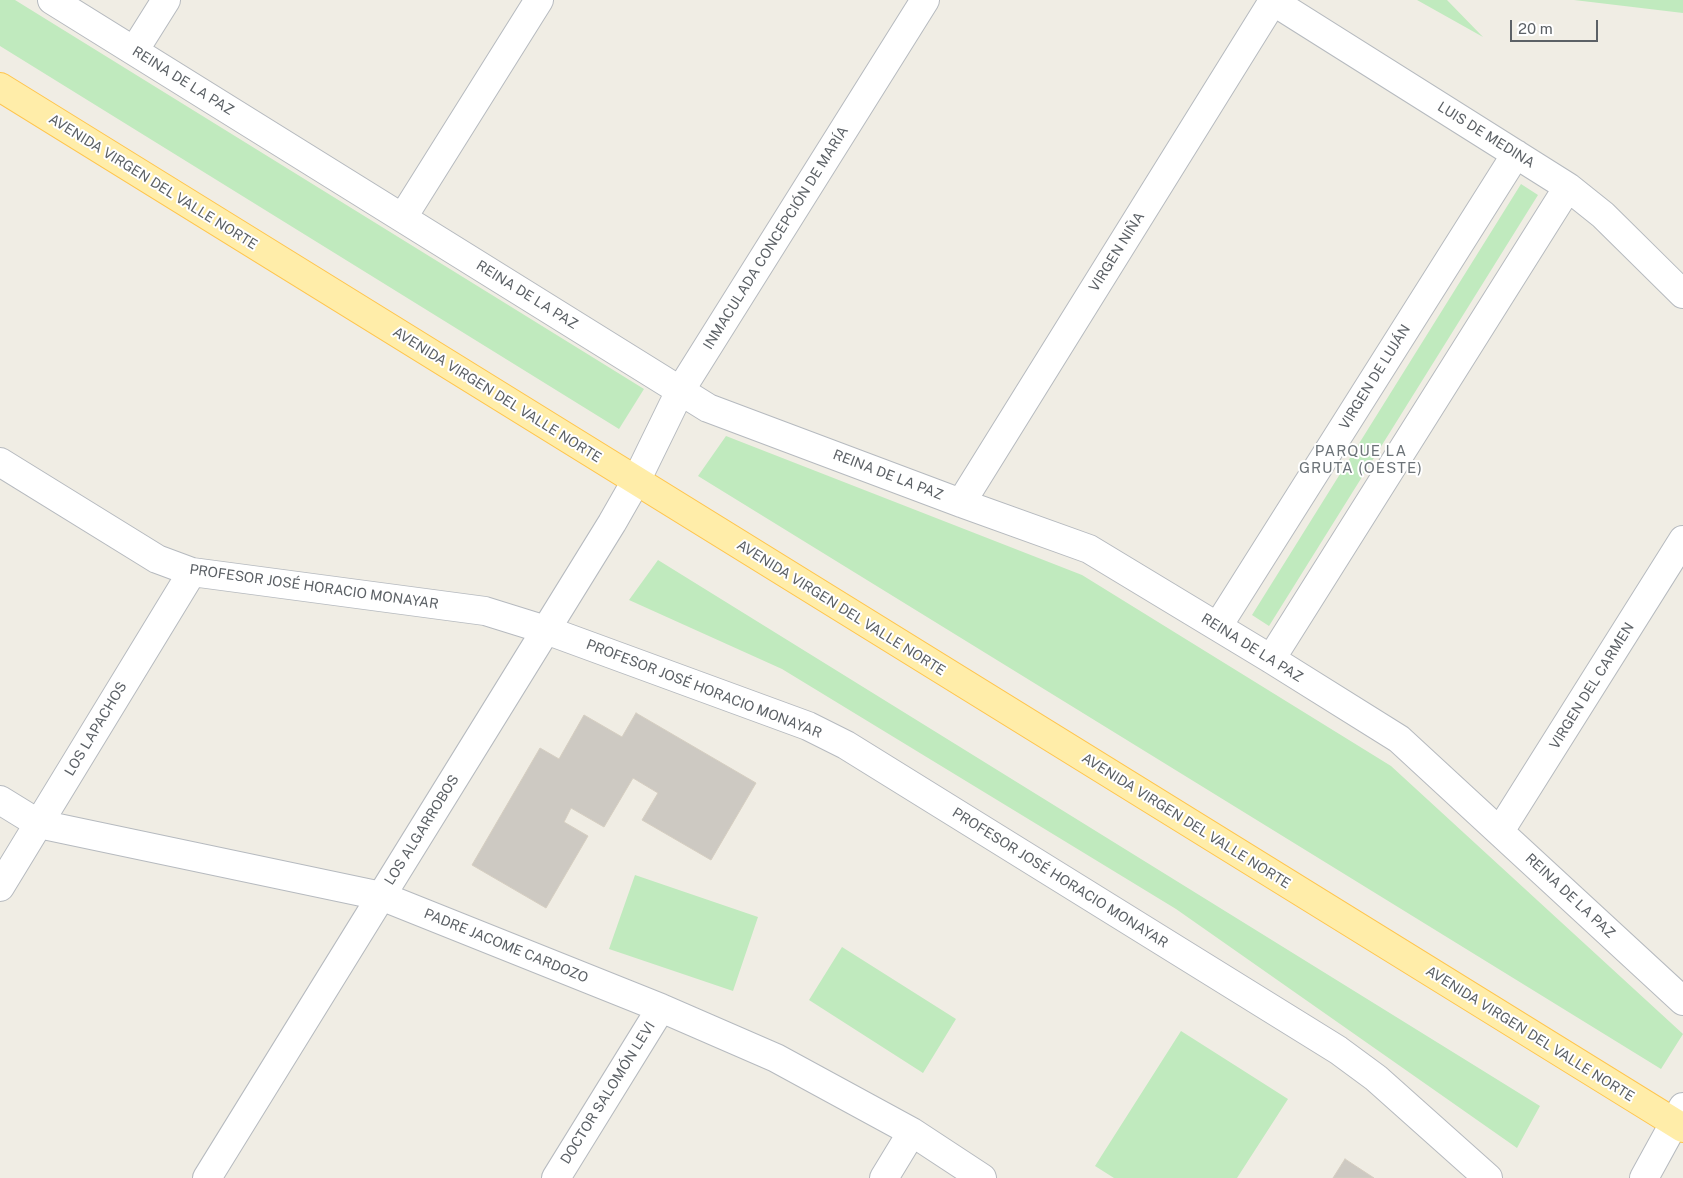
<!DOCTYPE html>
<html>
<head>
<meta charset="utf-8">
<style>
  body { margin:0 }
  #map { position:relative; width:1683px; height:1178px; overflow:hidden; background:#f0ede4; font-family:"Public Sans",sans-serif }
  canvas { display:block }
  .scale { position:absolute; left:1510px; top:20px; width:88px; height:22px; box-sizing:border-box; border:2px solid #5c6166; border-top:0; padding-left:6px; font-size:15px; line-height:18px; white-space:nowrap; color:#5c6166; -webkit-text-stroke:4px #fff; paint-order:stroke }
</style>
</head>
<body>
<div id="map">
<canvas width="1683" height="1178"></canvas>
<div class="scale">20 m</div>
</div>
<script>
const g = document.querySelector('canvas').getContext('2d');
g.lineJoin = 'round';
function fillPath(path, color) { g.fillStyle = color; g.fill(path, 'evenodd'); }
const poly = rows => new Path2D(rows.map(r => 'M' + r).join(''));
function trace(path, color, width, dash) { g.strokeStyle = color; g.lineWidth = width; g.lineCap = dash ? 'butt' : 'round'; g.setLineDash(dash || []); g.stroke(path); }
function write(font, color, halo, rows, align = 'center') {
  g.font = font + ' "Public Sans",sans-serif'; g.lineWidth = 4; g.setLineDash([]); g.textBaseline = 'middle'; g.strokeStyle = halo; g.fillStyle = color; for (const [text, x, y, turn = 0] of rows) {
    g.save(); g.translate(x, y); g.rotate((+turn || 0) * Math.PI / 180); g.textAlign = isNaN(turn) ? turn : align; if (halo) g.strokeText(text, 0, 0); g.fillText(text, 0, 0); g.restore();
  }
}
const green = poly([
  [0,0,15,0,644,389,619,429,0,46],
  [1417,0,1447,0,1483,37],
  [1574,0,1683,0,1683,13],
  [1521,184,1538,195,1269,626,1252,615],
  [726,436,1082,575,1391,766,1683,1034,1661,1069,698,476],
  [658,560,1540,1106,1517,1148,1176,909,782,669,629,600],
  [635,875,758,917,733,991,609,949],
  [842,947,956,1019,923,1073,809,1000],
  [1181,1031,1288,1099,1237,1178,1114,1178,1095,1166]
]);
const building = poly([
  [636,713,756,783,711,860,642,820,658,793,633,778,604,827,571,808,564,822,588,836,546,908,472,865,540,748,559,759,584,715,622,737,636,713],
  [1345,1159,1374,1178,1333,1178,1345,1159]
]);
const minor = poly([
  [52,0,708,408,961,503,1089,549,1271,659,1399,739,1683,1001],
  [1271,0,1568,187,1603,215,1683,294],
  [134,51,166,0],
  [403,217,539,0],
  [0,462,157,559,192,572,485,611,546,630,808,726,846,745,1338,1050,1376,1078,1488,1178],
  [961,503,1273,1],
  [1218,626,1516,154],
  [1271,659,1568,187],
  [0,800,39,824,381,896,661,1008,776,1058,912,1132,982,1178],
  [1500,831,1683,540],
  [0,887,192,572],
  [207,1178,612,523,636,481,680,391,925,0],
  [556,1178,661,1008],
  [884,1178,912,1132],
  [1644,1178,1683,1107]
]);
const primary = poly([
  [0,87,1683,1128]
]);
const streetNames = [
  ["REINA DE LA PAZ",183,81,32],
  ["LUIS DE MEDINA",1486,135,32],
  ["AVENIDA VIRGEN DEL VALLE NORTE",153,182,32],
  ["INMACULADA CONCEPCIÓN DE MARÍA",776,238,-58],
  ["VIRGEN NIÑA",1117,252,-58],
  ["REINA DE LA PAZ",527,295,32],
  ["VIRGEN DE LUJÁN",1375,377,-58],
  ["AVENIDA VIRGEN DEL VALLE NORTE",497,395,32],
  ["REINA DE LA PAZ",888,475,21],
  ["PROFESOR JOSÉ HORACIO MONAYAR",314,587,8],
  ["AVENIDA VIRGEN DEL VALLE NORTE",841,608,32],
  ["REINA DE LA PAZ",1252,648,32],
  ["VIRGEN DEL CARMEN",1592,686,-58],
  ["PROFESOR JOSÉ HORACIO MONAYAR",704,689,21],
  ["LOS LAPACHOS",96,729,-59],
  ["AVENIDA VIRGEN DEL VALLE NORTE",1186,821,32],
  ["LOS ALGARROBOS",422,830,-58],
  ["PROFESOR JOSÉ HORACIO MONAYAR",1060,878,32],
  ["REINA DE LA PAZ",1570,896,43],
  ["PADRE JACOME CARDOZO",506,946,22],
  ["AVENIDA VIRGEN DEL VALLE NORTE",1530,1034,32],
  ["DOCTOR SALOMÓN LEVI",608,1093,-58]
];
const neighbourhoodNames = [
  ["PARQUE LA",1361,451],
  ["GRUTA (OESTE)",1361,468]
];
fillPath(green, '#c0eabe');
fillPath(building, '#cdc9c2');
trace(building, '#d5cec1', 1);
trace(minor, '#b6babf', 30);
trace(primary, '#ffc54d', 30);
trace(minor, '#fff', 28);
trace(primary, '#ffeda9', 28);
write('14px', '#5c6166', '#fff', streetNames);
g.letterSpacing = '1px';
write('15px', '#6c7378', '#fff', neighbourhoodNames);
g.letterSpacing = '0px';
</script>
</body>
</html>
